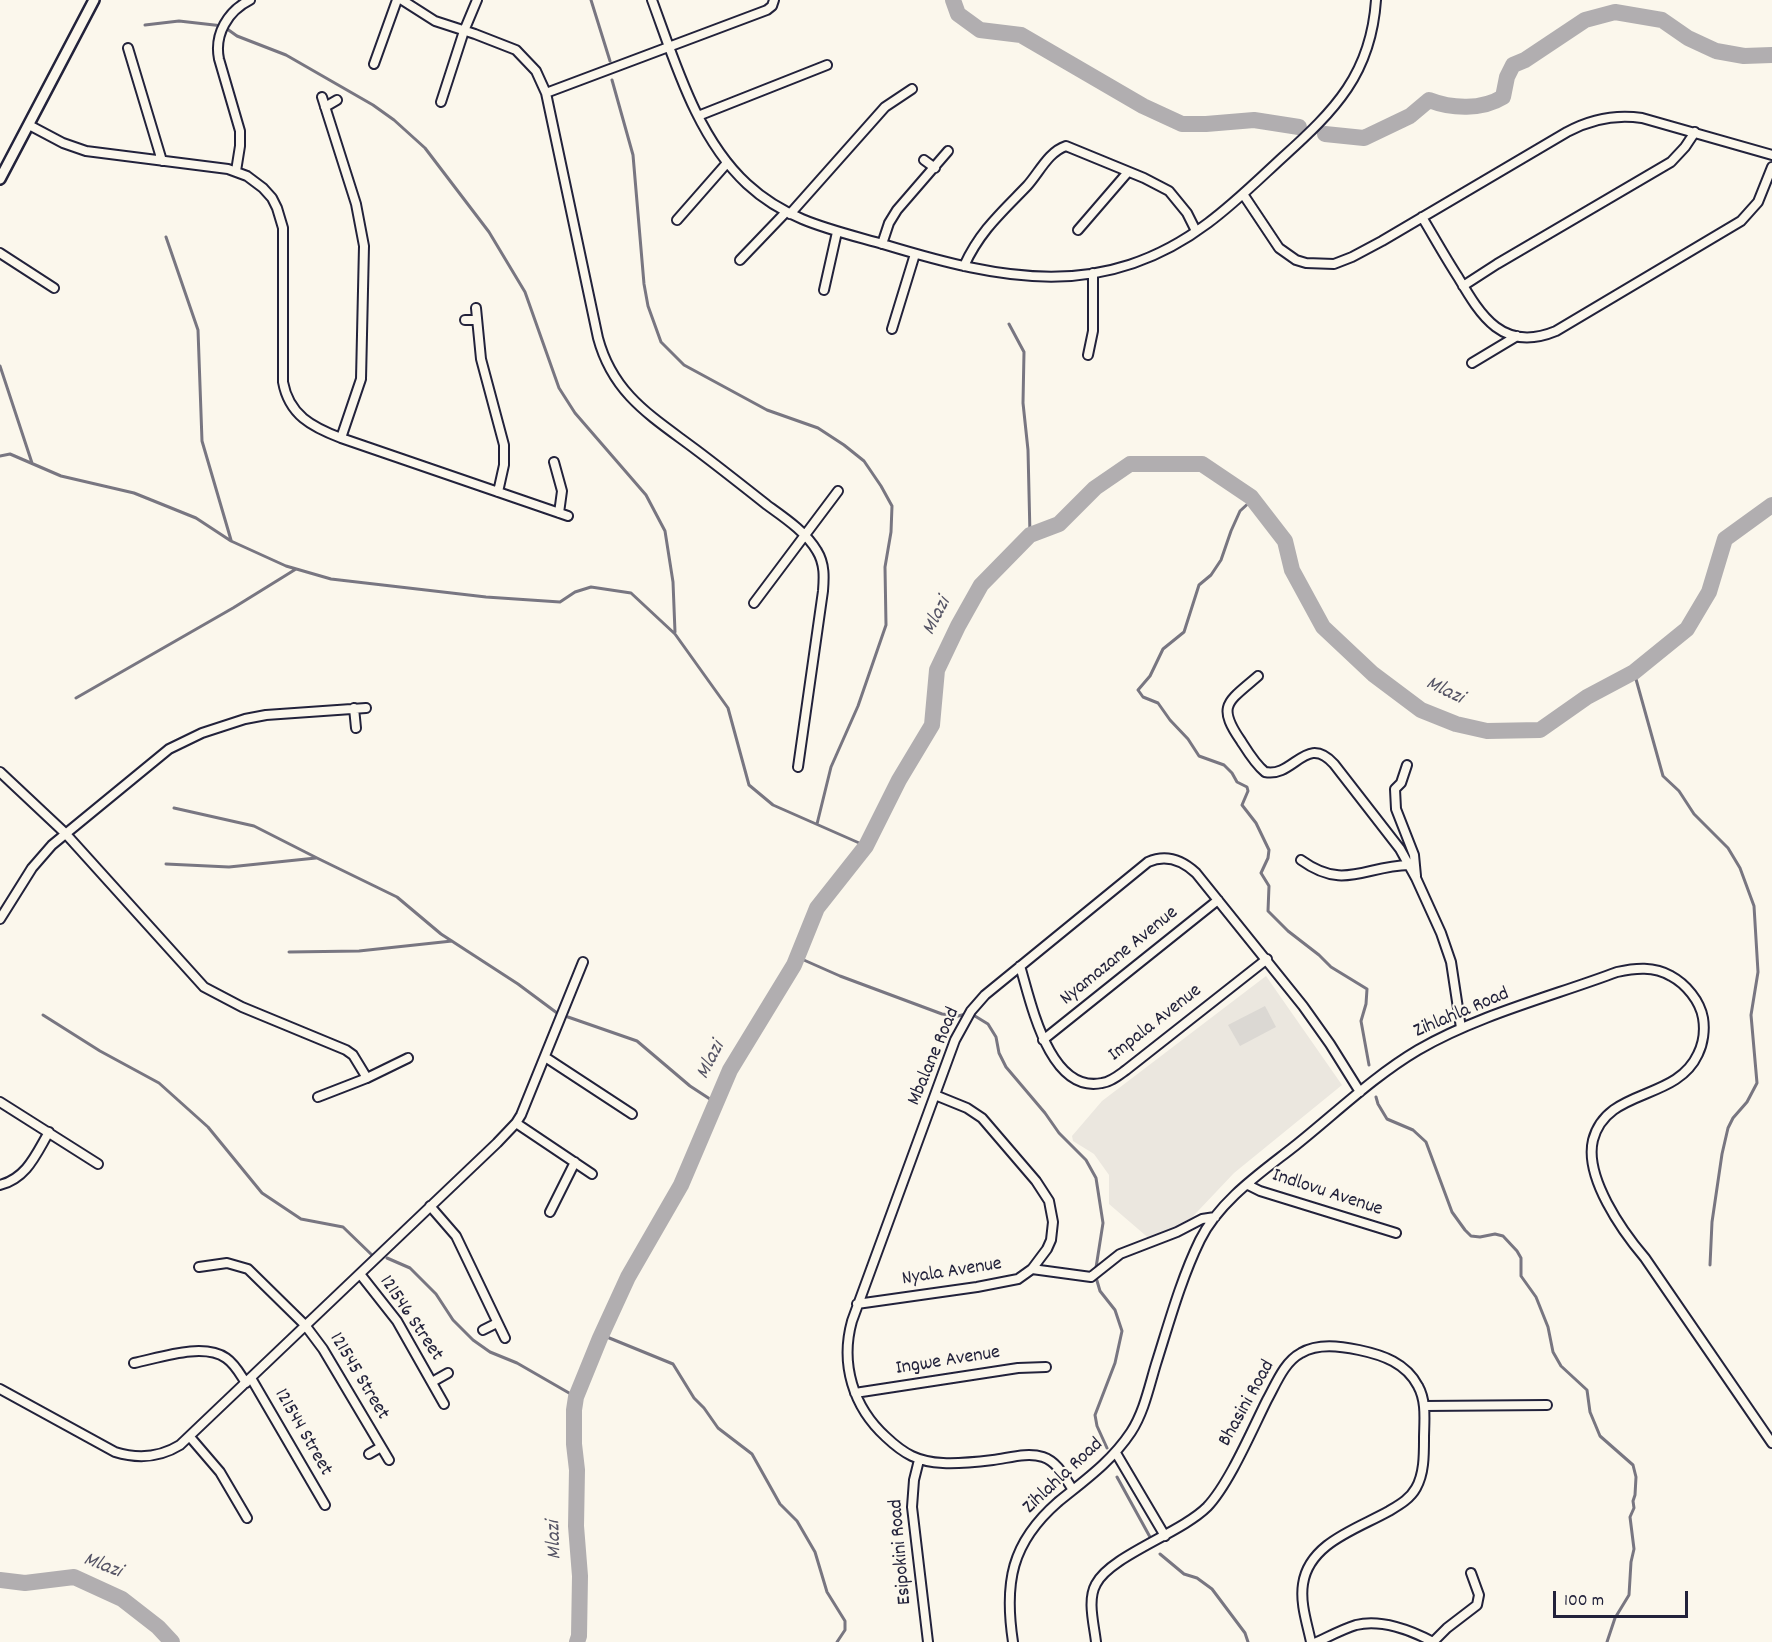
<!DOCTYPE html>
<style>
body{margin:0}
#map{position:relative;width:1772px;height:1642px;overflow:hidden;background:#fbf7ec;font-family:Dekko,sans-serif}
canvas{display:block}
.scale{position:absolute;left:1553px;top:1591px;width:135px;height:27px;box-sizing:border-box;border:3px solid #22223b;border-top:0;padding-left:8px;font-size:18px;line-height:21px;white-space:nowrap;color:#22223b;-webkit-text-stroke:4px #fbf7ec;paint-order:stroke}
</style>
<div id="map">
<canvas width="1772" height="1642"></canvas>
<div class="scale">100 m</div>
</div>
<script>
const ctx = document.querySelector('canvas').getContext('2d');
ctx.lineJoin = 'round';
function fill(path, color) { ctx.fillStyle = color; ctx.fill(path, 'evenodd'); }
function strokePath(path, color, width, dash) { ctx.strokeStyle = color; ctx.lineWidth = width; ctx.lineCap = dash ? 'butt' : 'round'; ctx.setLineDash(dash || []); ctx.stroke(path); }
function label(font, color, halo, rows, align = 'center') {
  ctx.font = font + ' Dekko,sans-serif'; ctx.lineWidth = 4.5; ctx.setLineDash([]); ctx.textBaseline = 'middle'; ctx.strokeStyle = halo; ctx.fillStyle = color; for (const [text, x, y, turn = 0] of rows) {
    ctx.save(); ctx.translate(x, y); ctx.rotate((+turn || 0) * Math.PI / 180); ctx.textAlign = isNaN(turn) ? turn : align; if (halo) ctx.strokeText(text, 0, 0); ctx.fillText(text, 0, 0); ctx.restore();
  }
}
const built = new Path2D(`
 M1266 976 1342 1085 1234 1173 1180 1230 1152 1241 1109 1204V1175L1094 1154 1073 1141 1072 1136 1102 1101Z`);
const green = new Path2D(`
 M1265 1006 1276 1027 1240 1046 1228 1025Z`);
const stream = new Path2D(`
 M591 0 610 61
 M145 25 179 21 223 26 237 36 286 55 373 105 394 120 425 148 489 232 525 292 559 388 575 413 646 495 665 531 673 582 675 632
 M612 80 633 155 644 284 648 306 661 342 684 365 767 410 818 428 844 445 864 461 881 486 892 506 891 532 885 567 886 625 858 706 831 767 817 824
 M166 237 198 330 202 441 231 540
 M1009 324 1024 352 1023 403 1028 450 1030 535
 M0 366 32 463
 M0 456 10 454 61 476 134 493 196 518 231 541 286 566 331 579 486 597 560 602 575 592 591 587 631 593 675 634 728 708 749 785 773 805 866 846
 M1253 499 1240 511 1231 531 1221 560 1211 575 1199 585 1184 632 1163 649 1150 676 1138 690 1143 697 1158 703 1170 720 1188 739 1199 756 1224 765 1232 773 1237 782 1247 787 1248 791 1242 805 1256 823 1269 850 1268 858 1261 873 1269 886 1268 911 1288 931 1319 955 1331 967 1367 989 1366 1004 1361 1021 1369 1065
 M1634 672 1663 776 1679 791 1694 814 1728 848 1740 868 1754 906 1758 972 1751 1015 1757 1083 1747 1102 1733 1118 1728 1128 1722 1154 1712 1222 1710 1265
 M76 698 233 608 296 569
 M174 808 254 826 317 858 397 897 441 934 518 984 557 1013
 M166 864 229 867 316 858
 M289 952 359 951 452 941
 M797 957 840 976 942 1014 958 1016 970 1013 988 1024 996 1037 999 1053 1006 1067 1045 1113 1059 1133 1086 1160 1096 1178 1103 1223 1095 1274 1100 1291 1115 1310 1122 1331 1115 1363 1095 1415 1097 1426 1107 1448
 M43 1015 100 1051 159 1083 208 1127 262 1193 301 1219 343 1227 373 1256
 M568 1017 637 1041 690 1086 716 1103
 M1376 1097 1378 1104 1387 1119 1413 1130 1426 1142 1452 1212 1465 1230 1471 1236 1480 1237 1495 1234 1503 1236 1517 1251 1521 1258V1276L1536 1297 1548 1327 1553 1352 1561 1366 1587 1390 1590 1412 1600 1436 1633 1465 1636 1477 1635 1495 1633 1501 1634 1508 1630 1517 1634 1549 1631 1562 1629 1595 1615 1618 1607 1642
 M387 1258 410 1268 436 1294 453 1320 473 1340 490 1352 517 1363 576 1397
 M602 1335 673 1364 694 1398 704 1408 718 1428 752 1454 780 1504 797 1521 815 1552 827 1592 845 1621V1630L837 1642
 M1117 1477 1150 1537
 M1160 1554 1184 1574 1197 1578 1212 1589 1245 1633 1248 1642`);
const river = new Path2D(`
 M953 0 958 14 980 30 1021 35 1143 106 1182 124H1206L1254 120 1299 127
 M1325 134 1364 138 1410 116 1429 100C1452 109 1482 110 1503 97L1507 77 1513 65 1525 60 1585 20 1615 12 1662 20 1688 38 1716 51 1744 56 1772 55
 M0 1580 25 1583 74 1577 122 1599 158 1627 172 1642
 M577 1642 579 1636 580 1576 576 1526 577 1470 574 1444V1410L576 1397 600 1338 628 1277 681 1185 730 1070 794 965 817 908 866 846 899 780 932 725 937 670 958 626 981 585 1030 535 1059 524 1095 488 1130 464H1202L1251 497 1285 541 1292 570 1323 627 1373 674 1421 710 1456 724 1487 731 1540 730 1587 697 1634 672 1687 629 1709 592 1725 539 1772 505`);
const minor = new Path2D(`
 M402 0 435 21 475 34 516 50 536 71 546 93 598 338C613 394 651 416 695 449 719 467 743 486 767 505 785 518 806 532 817 551 825 564 824 578 823 591L798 767
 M652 0C675 62 697 138 747 184 788 222 834 230 886 245 1002 280 1103 302 1208 223 1235 203 1259 179 1283 157 1335 110 1371 74 1376 0
 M128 48 162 161
 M374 64 397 0
 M546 93 767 10 772 6 774 0
 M322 97 356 204 364 246 361 379 341 438
 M441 102 464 31 477 0
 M325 107 337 100
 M698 116 827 65
 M29 125 63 143 86 151 228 169 247 176 263 188 272 198 277 208 283 228V382C289 415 312 427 341 438L568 516
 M924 160 935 168
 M236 171 240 146V131L219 59C214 34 228 11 250 0
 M1243 194 1279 248 1296 260 1306 263 1334 264 1352 257 1382 241 1567 132C1591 119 1615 114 1642 118L1772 155
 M790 214 885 107 912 89
 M1422 217C1434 237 1445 257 1458 277 1481 316 1503 353 1556 331L1741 221 1758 202 1772 167
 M677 220 727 163
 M1078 230 1128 172
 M882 244 889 223 897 210 948 151
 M0 253 54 288
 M740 260 786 212
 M964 266C980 231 1001 213 1027 186 1039 173 1048 152 1066 146L1144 178 1169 191 1187 213 1196 231
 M1463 286 1497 264 1671 162 1685 147 1695 132
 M824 290 837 232
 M476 308 481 359 504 445V465L498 492
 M465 320H477
 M892 329 915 254
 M1088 355 1093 331V273
 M1472 363 1517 336
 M554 462 562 491 559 513
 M754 603 838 491
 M1258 676C1228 702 1216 705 1241 741 1248 752 1255 764 1265 772 1294 778 1306 733 1334 764L1400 849 1416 878 1441 933 1451 962 1461 1028
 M354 708 356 728
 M1407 765 1401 783 1395 789 1396 809 1414 855 1416 876
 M0 772 65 833 204 987 242 1007 346 1050 353 1055 367 1078
 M1301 860C1344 891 1364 866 1409 865
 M0 919 32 868 52 845 169 749 202 733 245 719 266 715 366 708
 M1020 966C1031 1002 1049 1094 1102 1083 1111 1082 1119 1075 1126 1070L1267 959
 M1043 1040 1218 900
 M545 1057 632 1114
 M318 1097 367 1078 408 1058
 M0 1102 98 1164
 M516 1123 592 1174
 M0 1185C27 1178 36 1154 49 1132
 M1248 1185 1260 1191 1396 1233
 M430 1206 456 1236 505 1338
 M550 1212 575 1162
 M199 1267 227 1263 248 1269 305 1325 323 1349 389 1460
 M1032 1269 1091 1277 1120 1254 1177 1232 1202 1219 1215 1217
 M360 1274 397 1321 444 1404
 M857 1304 977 1287 1018 1279 1032 1269 1047 1249 1051 1240 1053 1222 1049 1201 1036 1181 982 1118 967 1108 935 1095
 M483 1330 497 1323
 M134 1363C159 1358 203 1342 226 1358 235 1364 240 1374 246 1383
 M251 1378 325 1505
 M432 1382 448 1373
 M0 1389 115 1452C138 1459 159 1458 180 1445L497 1143 516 1123 521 1115 583 962
 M855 1393 1018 1368 1046 1367
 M1424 1406 1547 1405
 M190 1437 220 1472 247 1518
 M1116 1453 1165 1536
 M369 1454 381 1447
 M919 1460 914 1480 912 1507 928 1642
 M1073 1490C1065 1478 1058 1462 1043 1457 1027 1452 1009 1458 993 1460 976 1462 959 1464 943 1463 918 1462 904 1454 886 1437 853 1407 840 1364 852 1321L955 1040 971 1011 985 995 1148 862C1166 854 1182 860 1196 873L1303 1006 1330 1044 1360 1092
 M1013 1642C1004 1583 1011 1543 1058 1502 1085 1480 1111 1462 1131 1432 1144 1412 1149 1387 1156 1364 1169 1323 1181 1279 1200 1240 1220 1200 1262 1172 1296 1145 1336 1113 1374 1076 1418 1050 1478 1015 1553 996 1617 972 1635 968 1654 966 1671 976 1686 984 1700 1001 1703 1018 1705 1030 1703 1044 1698 1054 1676 1102 1607 1087 1593 1140 1584 1177 1622 1231 1645 1258L1772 1443
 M1096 1642C1094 1624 1087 1600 1096 1584 1110 1556 1181 1533 1207 1507 1229 1484 1252 1430 1267 1400 1276 1384 1284 1362 1301 1353 1318 1343 1340 1346 1359 1350 1383 1355 1406 1363 1418 1386 1427 1402 1424 1422 1424 1439 1424 1456 1424 1474 1416 1488 1410 1499 1399 1505 1389 1511 1357 1529 1309 1543 1303 1584 1300 1603 1307 1623 1311 1642
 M1317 1642C1330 1636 1343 1629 1356 1625 1381 1619 1411 1630 1433 1642
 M1433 1642 1447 1628 1477 1605 1479 1595 1471 1573`);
const tertiary = new Path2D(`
 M0 179 94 0`);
const streetNames = [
 ["Nyamazane Avenue",1120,957,-39],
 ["Zihlahla Road",1462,1014,-23],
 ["Impala Avenue",1156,1024,-38],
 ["Mbalane Road",935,1057,-67],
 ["Indlovu Avenue",1327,1194,18],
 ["Nyala Avenue",952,1273,-9],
 ["121546 Street",410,1319,56],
 ["Ingwe Avenue",948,1362,-9],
 ["121545 Street",358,1377,59],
 ["Bhasini Road",1248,1404,-61],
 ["121544 Street",302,1433,60],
 ["Zihlahla Road",1064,1477,-43],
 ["Esipokini Road",902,1552,-95]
];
const waterNames = [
 ["Mlazi",938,617,-63],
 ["Mlazi",1444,692,26],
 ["Mlazi",712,1061,-63],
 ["Mlazi",556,1540,-92],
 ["Mlazi",102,1567,21]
];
fill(built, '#ebe7df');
fill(green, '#dbd8d3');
strokePath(stream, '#787681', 3);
strokePath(river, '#b1aeb0', 16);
strokePath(minor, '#22223b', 12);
strokePath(tertiary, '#22223b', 14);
strokePath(minor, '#fbf7ec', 8);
strokePath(tertiary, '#fbf7ec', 9);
label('20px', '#22223b', '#fbf7ec', streetNames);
label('italic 21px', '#545364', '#fbf7ec', waterNames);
</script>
